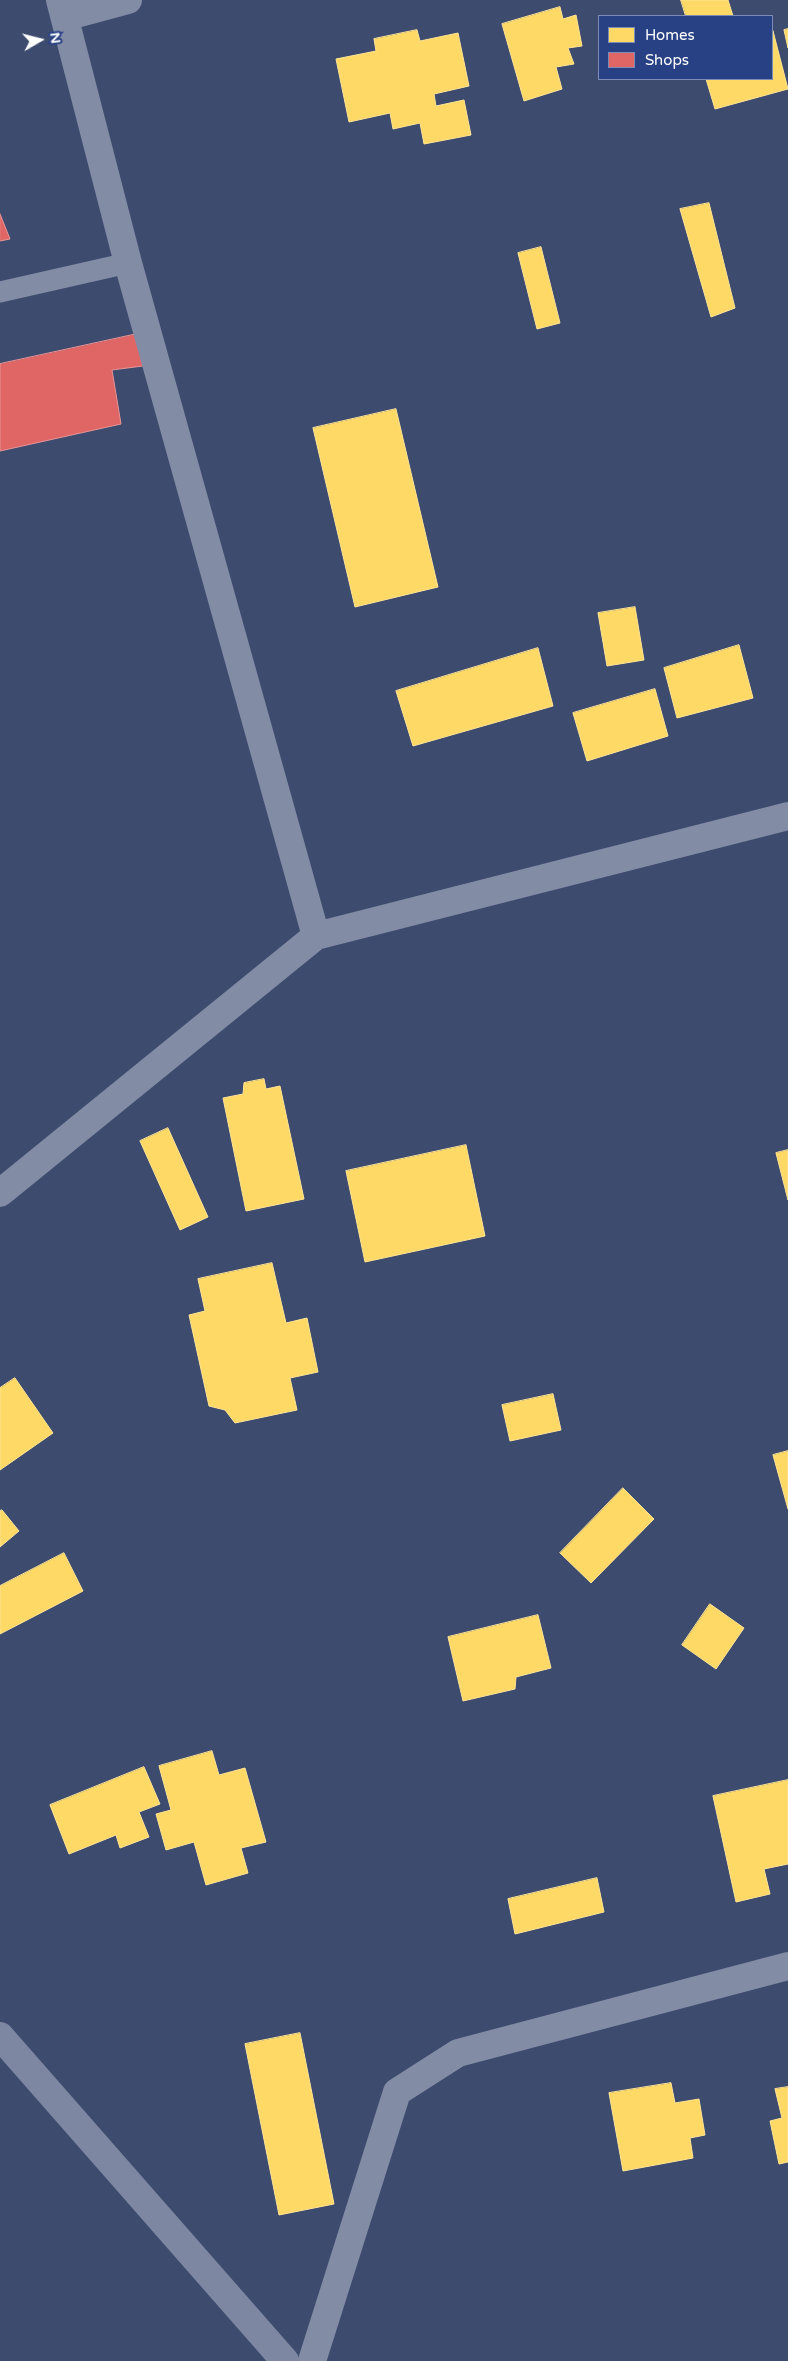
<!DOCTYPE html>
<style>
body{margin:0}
#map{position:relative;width:788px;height:2361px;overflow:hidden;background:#3d4b6f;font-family:"Varela Round",sans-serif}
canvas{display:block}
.legend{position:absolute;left:598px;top:15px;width:175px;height:65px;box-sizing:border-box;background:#284184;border:1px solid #7e8db5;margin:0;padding:6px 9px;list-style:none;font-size:15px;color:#fff}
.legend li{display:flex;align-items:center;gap:10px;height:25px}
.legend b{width:25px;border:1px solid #7e8db5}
.north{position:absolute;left:15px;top:15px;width:50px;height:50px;-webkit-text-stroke:4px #284184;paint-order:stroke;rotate:82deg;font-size:14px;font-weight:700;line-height:20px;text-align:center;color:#fff}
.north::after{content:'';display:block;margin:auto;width:18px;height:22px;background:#fff;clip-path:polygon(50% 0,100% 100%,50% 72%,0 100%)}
</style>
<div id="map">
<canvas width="788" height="2361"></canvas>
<ul class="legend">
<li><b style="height:14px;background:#ffd966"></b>Homes</li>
<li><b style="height:14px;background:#e06666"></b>Shops</li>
</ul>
<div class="north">N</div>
</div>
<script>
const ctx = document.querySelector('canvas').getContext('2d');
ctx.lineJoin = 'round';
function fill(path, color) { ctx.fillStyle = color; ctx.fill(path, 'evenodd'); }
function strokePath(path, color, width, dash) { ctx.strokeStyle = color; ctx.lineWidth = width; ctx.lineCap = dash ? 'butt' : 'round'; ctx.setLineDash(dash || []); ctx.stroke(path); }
const homes = new Path2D(`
 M681 0H728L733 16H686Z
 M560 7 563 19 576 15 582 46 568 48 574 64 556 67 562 89 524 101 502 24Z
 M788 29V48L784 30Z
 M417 30 420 41 458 33 469 86 434 94 436 106 464 100 471 135 424 144 420 123 393 129 390 113 349 122 336 59 376 51 374 39Z
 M773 31 788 89 715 109 706 79H772Z
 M709 203 735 308 711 317 680 209Z
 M541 247 560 323 537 329 518 253Z
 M396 409 438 587 355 607 313 428Z
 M635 607 644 660 607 666 598 613Z
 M739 645 753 698 677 718 664 668Z
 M538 648 553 706 413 746 396 691Z
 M655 689 668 736 587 761 573 713Z
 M264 1079 266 1089 280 1086 304 1199 246 1211 223 1098 243 1094 244 1083Z
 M168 1128 208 1217 180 1230 140 1141Z
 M466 1145 485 1236 365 1262 346 1171Z
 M788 1150V1200L776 1153Z
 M272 1263 286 1323 307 1318 318 1372 290 1378 297 1410 235 1423 225 1410 209 1406 189 1315 205 1311 198 1279Z
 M15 1378 53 1433 0 1470V1388Z
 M553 1394 561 1430 510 1441 502 1405Z
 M788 1451V1509L773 1455Z
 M623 1488 654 1519 591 1583 560 1553Z
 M2 1510 19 1531 0 1547V1511Z
 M64 1553 83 1591 0 1634V1586Z
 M710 1604 744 1628 716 1669 682 1645Z
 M538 1615 551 1668 516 1677 515 1689 463 1701 448 1637Z
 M212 1751 219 1775 245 1768 266 1842 241 1848 248 1873 206 1885 194 1842 166 1850 156 1814 171 1810 159 1766Z
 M144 1767 160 1804 139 1812 149 1837 120 1848 116 1835 69 1854 50 1805Z
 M788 1780V1864L764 1869 770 1894 736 1902 713 1796Z
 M597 1878 604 1912 515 1934 508 1899Z
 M300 2033 334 2204 279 2215 245 2044Z
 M671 2083 675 2103 699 2099 705 2135 690 2138 693 2158 623 2171 609 2093Z
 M788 2087V2162L779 2164 770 2121 782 2118 775 2089Z`);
const shops = new Path2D(`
 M0 214 10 239 0 241Z
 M137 334 143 366 112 370 121 424 0 451V364Z`);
const service = new Path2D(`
 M0 292 128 263`);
const minor = new Path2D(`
 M65 17 128 0
 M316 936 788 816
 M0 1193 316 936 128 263 60 0
 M312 2361 397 2092 458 2053 788 1966`);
const secondary = new Path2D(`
 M0 2036 285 2361`);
fill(homes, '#ffd966');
strokePath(homes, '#ffe494', 1);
fill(shops, '#e06666');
strokePath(shops, '#e99494', 1);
strokePath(service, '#838ca5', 21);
strokePath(minor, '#838ca5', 28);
strokePath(secondary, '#7e87a1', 28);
</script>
